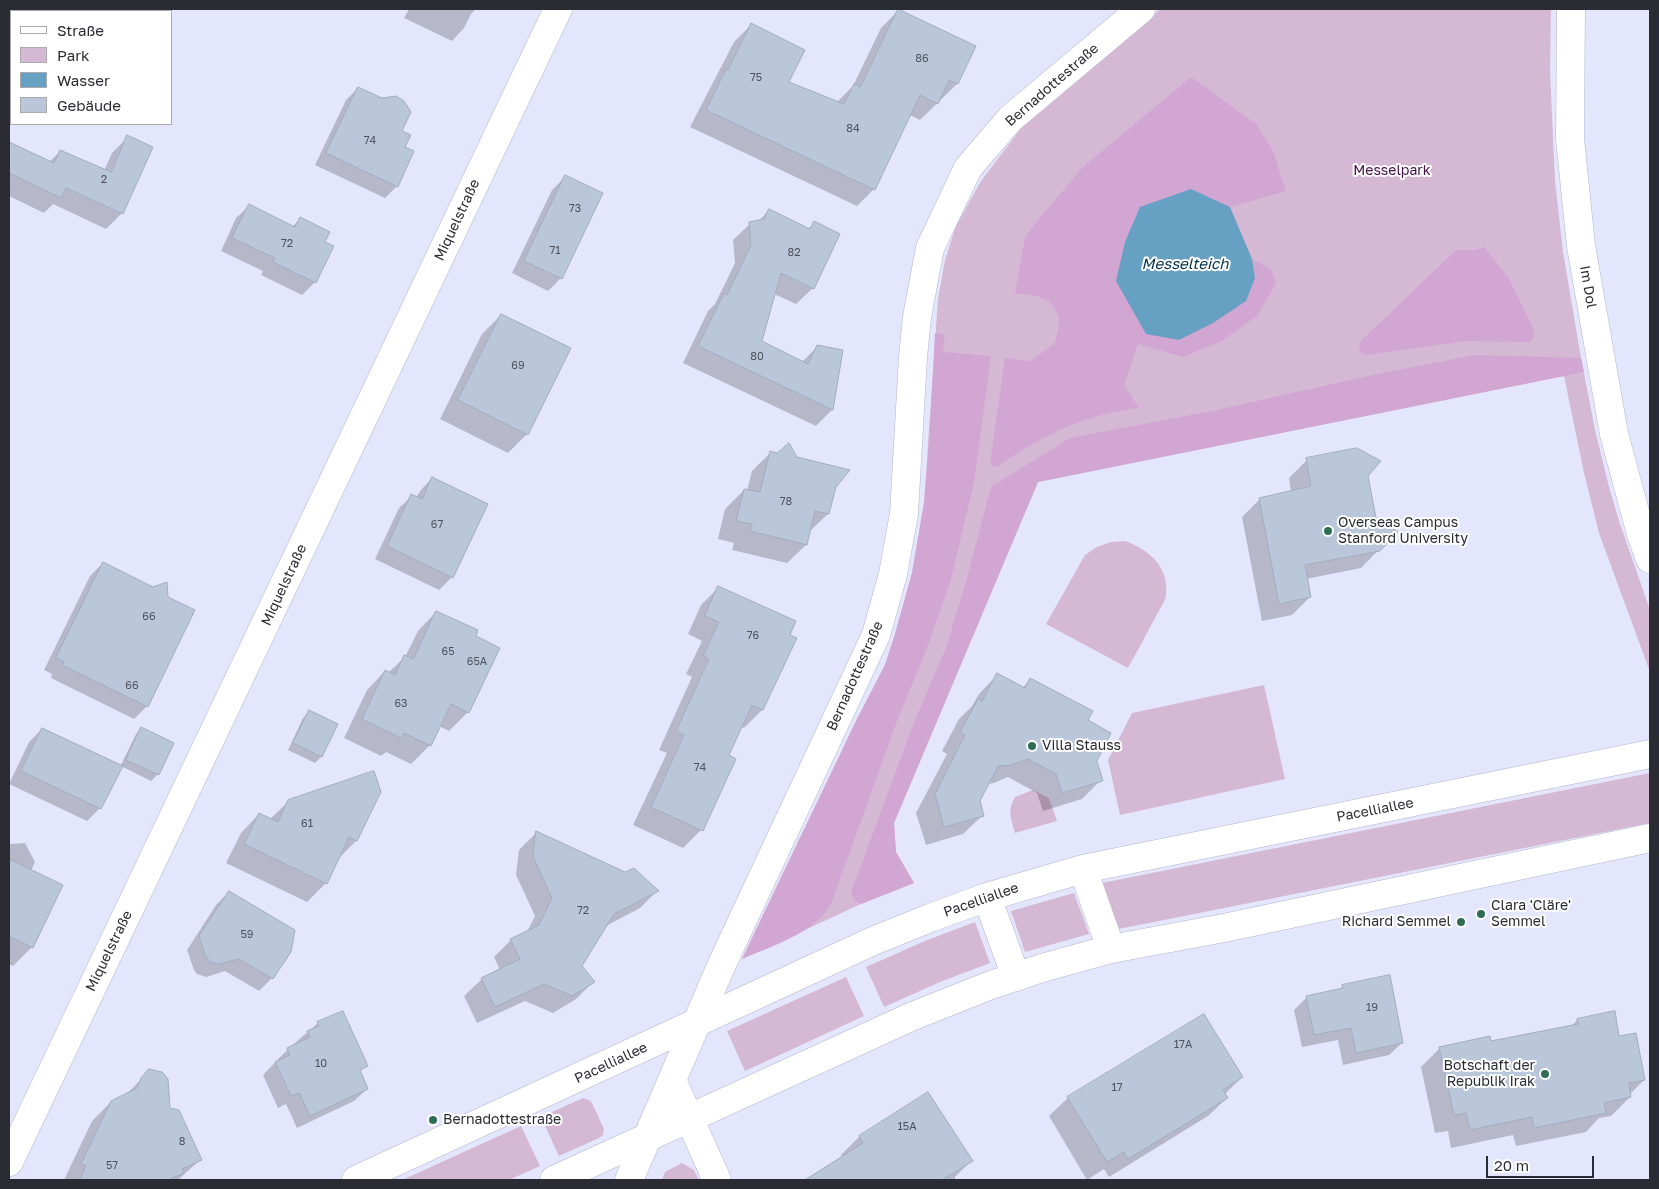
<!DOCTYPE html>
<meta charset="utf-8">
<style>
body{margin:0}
#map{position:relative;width:1659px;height:1189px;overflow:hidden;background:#e4e6fd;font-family:"Golos Text",sans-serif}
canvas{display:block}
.frame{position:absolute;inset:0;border:10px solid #2b2b34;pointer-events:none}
.legend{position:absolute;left:10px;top:10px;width:162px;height:115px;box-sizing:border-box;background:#fff;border:1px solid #aaaaae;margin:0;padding:6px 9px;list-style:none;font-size:15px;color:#2b2b34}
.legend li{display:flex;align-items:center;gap:10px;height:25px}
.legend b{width:25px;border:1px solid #aaaaae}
.scale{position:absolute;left:1486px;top:1156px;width:108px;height:22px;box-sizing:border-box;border:2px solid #2b2b34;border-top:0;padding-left:6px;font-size:15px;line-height:18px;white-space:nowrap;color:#2b2b34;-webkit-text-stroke:4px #fff;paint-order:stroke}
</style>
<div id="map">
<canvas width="1659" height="1189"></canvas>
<div class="frame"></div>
<ul class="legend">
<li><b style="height:6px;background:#fff"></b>Straße</li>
<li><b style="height:14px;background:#d4b8d4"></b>Park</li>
<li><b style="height:14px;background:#66a0c3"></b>Wasser</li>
<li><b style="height:14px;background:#bac7da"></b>Gebäude</li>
</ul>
<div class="scale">20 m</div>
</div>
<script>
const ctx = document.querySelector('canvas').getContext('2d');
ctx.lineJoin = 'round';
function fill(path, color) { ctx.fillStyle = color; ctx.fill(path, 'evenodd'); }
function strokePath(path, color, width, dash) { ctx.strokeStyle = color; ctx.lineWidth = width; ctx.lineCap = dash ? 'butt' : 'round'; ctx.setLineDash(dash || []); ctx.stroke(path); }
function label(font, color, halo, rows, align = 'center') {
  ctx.font = font + ' "Golos Text",sans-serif'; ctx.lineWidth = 4; ctx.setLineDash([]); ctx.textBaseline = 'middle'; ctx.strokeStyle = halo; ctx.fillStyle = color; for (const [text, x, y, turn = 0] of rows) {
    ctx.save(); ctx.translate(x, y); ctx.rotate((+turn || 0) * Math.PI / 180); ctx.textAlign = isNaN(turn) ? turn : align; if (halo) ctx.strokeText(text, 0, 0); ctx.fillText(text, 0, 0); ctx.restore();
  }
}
const green = new Path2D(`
 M1160 9H1551L1550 71 1555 181 1563 252 1581 358 1595 430 1609 487 1620 524 1650 610V672L1599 533 1584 473 1564 376 1038 482 894 823 896 852 914 883 861 904 742 959 857 719 885 665 895 634 912 573 924 503 938 299 945 260 956 226 981 181 1023 126 1072 84 1135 32Z
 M1125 541C1150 550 1169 567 1166 595 1165 602 1159 610 1156 616 1147 634 1137 651 1128 668L1046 624 1085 555 1097 547 1111 542Z
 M1264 685 1285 779 1120 815 1108 760 1132 713Z
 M1650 773V823L1159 921 1118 929 1102 883Z
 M1033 790 1049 798 1057 821 1015 833C1011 818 1007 811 1015 797Z
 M1074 893 1089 934 1025 952 1011 911Z
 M975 922 990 963 940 982 884 1007 866 967 925 941Z
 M846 977 864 1016 745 1071 727 1031Z
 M583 1098 589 1100 592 1103 604 1129 603 1135 599 1138 559 1156 541 1117Z
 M521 1126 540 1166 509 1180H402Z
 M682 1163 694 1170 699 1180H662L665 1172Z`);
const forest = new Path2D(`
 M1191 77 1256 124 1273 151 1286 191 1230 207 1191 189 1255 278 1252 259 1271 269 1276 283 1258 315 1222 341 1183 357 1138 344 1124 385 1139 408C1125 410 1111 412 1098 416 1061 426 1029 445 998 466L994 467 990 463 1005 358 1031 361 1055 343C1056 336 1060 326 1059 319 1055 297 1034 294 1015 294L1025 237 1044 213 1083 167Z
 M1484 247 1508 277 1534 330 1533 339 1529 342 1466 341 1366 355 1362 353 1359 348 1360 342 1456 250H1475Z
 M935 333 945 334 943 352 991 356 974 482 951 579 929 643 897 721 831 904C815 933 772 946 742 959L857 719 885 665 895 634 912 573 924 503 929 444Z
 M1475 355 1581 358 1584 372 1038 482 894 823 896 852 914 883 861 904 854 900 851 893 852 890 913 725 946 648 966 582 991 487 1070 438 1212 411 1382 373Z`);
const water = new Path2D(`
 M1191 189 1230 207 1252 259 1255 278 1246 301 1213 323 1179 340 1146 334 1116 281 1125 242 1140 207Z`);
const shadow = new Path2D(`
 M9 9H89L88 11H11V31L9 33Z
 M409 9H476L471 14 464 28 452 41 404 18Z
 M898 11 974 47 957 84 920 120 910 115 874 189 857 206 690 127 734 42 751 25 787 83 836 103 853 86 881 28Z
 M358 88 381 99 401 131 403 147 397 186 385 198 315 165 346 100Z
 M128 137 122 213 106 229 53 204 44 213 9 196V143L49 162 61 151 104 171 112 153Z
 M565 177 561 278 548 291 512 273 552 190Z
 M249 206 292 227 300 219 323 243 315 282 302 295 261 275 263 271 221 251 236 218Z
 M769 210 808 229 814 223 813 288 796 304 774 294 761 342 802 362 818 346 841 351 832 410 816 426 683 363 708 311 715 304 735 263 733 240 750 224 758 222Z
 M501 315 527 434 508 453 440 419 482 334Z
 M771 452 796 458 835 486 828 514 809 532 806 545 787 563 732 550 734 543 718 539 725 509 744 490 747 491 752 471Z
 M1307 460 1367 476 1375 519 1396 532 1361 568 1306 579 1310 597 1292 615 1262 621 1242 517 1260 499 1291 492 1289 478Z
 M432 478 452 577 439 590 375 559 399 508 412 496 416 498 420 491Z
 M103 563 147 706 134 719 51 678 52 674 44 670 90 576Z
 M719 587 788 635 795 639 762 710 744 728 741 726 727 756 701 830 683 848 633 825 667 753 659 750 692 677 686 674 702 641 688 634 701 605Z
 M436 612 468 712 449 731 439 726 430 745 411 764 386 752 381 756 344 738 367 690 385 671 388 673 405 657 418 631Z
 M997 675 1022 688 1031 679 1086 721 1101 780 1082 799 1043 811 1037 793 1008 777 994 783 987 784 978 801 982 816 963 834 926 845 916 813 947 754 942 751 959 719 972 706 979 694Z
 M310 712 336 725 321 757 315 763 288 750 303 718Z
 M142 728 173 743 158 774 151 781 121 766 100 808 87 821 9 784 29 742 42 729 120 767 136 734Z
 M380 792 356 841 337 860 326 883 307 902 226 863 241 833 259 814 270 819 289 801Z
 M537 832 657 891 640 908 606 926 580 966 593 982 576 999 553 1013 525 1001 477 1023 464 996 482 979 500 970 494 957 511 940 527 932 535 916 516 875 519 850Z
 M25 843 35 862 31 871 32 947 13 966 9 964V844Z
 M229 892 272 978 259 991 225 971 206 977 197 974 194 970 187 950 216 905Z
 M1343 986 1402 1043 1389 1055 1343 1065 1338 1040 1302 1047 1294 1010 1307 997 1338 990Z
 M1577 1020 1618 1038 1644 1080 1630 1094V1097L1611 1116 1599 1118 1586 1132 1516 1146 1513 1135 1451 1148 1448 1131 1435 1133 1421 1067 1440 1048 1490 1043 1571 1027Z
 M318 1023 366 1066 359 1072 367 1089 354 1101 297 1128 286 1104 278 1108 263 1075 288 1049Z
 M150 1070 169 1109 200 1160 178 1180H64L92 1121 111 1102 126 1095Z
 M1242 1077 1225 1094 1227 1098 1208 1116 1109 1177 1104 1169 1087 1180 1049 1116 1068 1098Z
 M927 1094 971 1161 955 1177V1180H814L825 1169 842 1158 841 1155 859 1137Z`);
const building = new Path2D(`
 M898 9 976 46 958 84 949 80 938 104 920 95 875 190 706 110 726 69 728 70 751 23 805 50 789 82 844 104 854 84 860 87Z
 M358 87 382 98 396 96 404 101 411 112 402 131 411 135 405 147 414 151 398 187 326 153Z
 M127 135 153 147 123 214 66 188 61 198 9 173V142L54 163 60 150 111 172Z
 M565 175 603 193 562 279 524 261Z
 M249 204 295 227 300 217 330 232 325 242 334 246 316 283 273 262 275 258 232 238Z
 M769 209 810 229 814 221 840 234 814 289 781 273 762 341 808 364 817 345 843 350 833 410 698 346 724 293 727 295 751 245 749 222 764 219Z
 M501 314 571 348 528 435 458 400Z
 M789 443 797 457 850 470 836 487 829 514 815 511 807 545 750 531 752 524 736 521 744 489 760 492 770 451 777 453Z
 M1357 448 1381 461 1368 476 1376 518 1398 532 1380 551 1305 565 1311 597 1279 604 1259 498 1311 486 1306 458Z
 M432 477 488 504 453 578 387 546 411 494 422 499Z
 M103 562 153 587 167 582 168 597 195 610 148 707 62 665 64 662 56 658Z
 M718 586 796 621 790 635 797 638 763 710 752 705 729 755 736 759 703 831 651 807 684 735 676 731 709 659 703 656 719 622 705 616Z
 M436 611 478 630 476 636 500 648 469 713 451 704 431 746 404 733 401 738 362 719 385 670 395 675 404 655 413 659Z
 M997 673 1025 688 1030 678 1093 711 1088 720 1111 733 1097 761 1103 781 1062 793 1056 774 1028 759 1011 765 998 766 980 801 984 816 944 827 935 794 965 735 960 732 978 699 982 701Z
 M309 710 338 724 322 757 293 743Z
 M141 727 174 743 159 775 126 760Z
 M42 728 123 766 101 809 21 771Z
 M374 771 381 792 357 841 349 837 327 884 244 844 259 813 278 822 288 800Z
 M536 831 625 872 634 868 659 891 614 914 582 966 595 982 572 996 544 984 495 1007 481 978 520 959 510 939 539 925 552 898 533 857Z
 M9 859 63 885 33 948 9 936Z
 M229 891 295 930 291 952 273 979 239 959 219 964 210 962 205 955 199 936Z
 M1390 975 1403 1043 1356 1053 1351 1028 1314 1035 1306 996 1343 988 1342 985Z
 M343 1011 368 1066 360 1070 368 1089 310 1116 299 1093 291 1096 275 1062 290 1055 287 1048 310 1037 307 1031 319 1026 317 1022Z
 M1615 1011 1619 1036 1636 1033 1645 1080 1629 1083 1631 1097 1604 1103 1606 1113 1534 1128 1532 1117 1470 1130 1466 1113 1454 1115 1439 1047 1490 1036 1491 1041 1578 1024 1577 1019Z
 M1204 1014 1243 1077 1223 1090 1228 1098 1128 1159 1124 1152 1107 1162 1067 1097Z
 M149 1069 162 1072 168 1079 170 1108 179 1110 202 1160 182 1169 184 1173 168 1180H80L86 1166 81 1164 111 1101 137 1088 141 1078Z
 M928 1092 973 1161 942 1180H805L863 1143 859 1136Z`);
const minor = new Path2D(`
 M1571 9 1570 139 1581 246 1614 434 1641 534 1650 559
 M672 1080 717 1180
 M9 1162 558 9
 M629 1180 722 964 876 635 893 574 904 514 913 357 917 317 930 248 968 168 1010 119 1141 9`);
const tertiary = new Path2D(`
 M1083 869 1111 949
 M987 897 1016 977
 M356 1180 873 941 930 918 987 897 1083 869 1650 754
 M554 1180 913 1016 991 985 1042 968 1111 949 1224 928 1650 838`);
const markers = [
 [1328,531,5,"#2f6c56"],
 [1032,746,5,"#2f6c56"],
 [1481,914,5,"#2f6c56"],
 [1461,922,5,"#2f6c56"],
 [1545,1074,5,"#2f6c56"],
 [433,1120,5,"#2f6c56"]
];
const numberNames = [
 ["86",922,59],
 ["75",756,78],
 ["84",853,129],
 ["74",370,141],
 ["2",104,180],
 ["73",575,209],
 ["72",287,244],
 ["71",555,251],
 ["82",794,253],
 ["80",757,357],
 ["69",518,366],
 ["78",786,502],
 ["67",437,525],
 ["66",149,617],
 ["76",753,636],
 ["65",448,652],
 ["65A",477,662],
 ["66",132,686],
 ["63",401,704],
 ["74",700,768],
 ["61",307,824],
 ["72",583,911],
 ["59",247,935],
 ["19",1372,1008],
 ["17A",1183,1045],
 ["10",321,1064],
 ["17",1117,1088],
 ["15A",907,1127],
 ["8",182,1142],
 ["57",112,1166]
];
const streetNames = [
 ["Bernadottestraße",1052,85,-41],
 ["Miquelstraße",457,220,-65],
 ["Im Dol",1588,287,80],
 ["Miquelstraße",284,585,-65],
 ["Bernadottestraße",855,676,-66],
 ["Pacelliallee",1375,810,-11],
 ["Pacelliallee",981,900,-19],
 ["Miquelstraße",109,951,-64],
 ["Pacelliallee",611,1063,-25]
];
const parkNames = [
 ["Messelpark",1392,171]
];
const poiNames = [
 ["Overseas Campus",1338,523],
 ["Stanford University",1338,539],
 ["Villa Stauss",1042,746],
 ["Clara 'Cläre'",1491,906],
 ["Semmel",1491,922],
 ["Richard Semmel",1451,922,"right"],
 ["Botschaft der",1535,1066,"right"],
 ["Republik Irak",1535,1082,"right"],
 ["Bernadottestraße",443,1120]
];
const waterNames = [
 ["Messelteich",1185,264]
];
fill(green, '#d4b8d4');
fill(forest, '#d2a6d3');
fill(water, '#66a0c3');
fill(shadow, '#0003');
fill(building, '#bac7da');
strokePath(building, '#a0adbf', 1);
strokePath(minor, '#b2b5ca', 29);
strokePath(tertiary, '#b2b5ca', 29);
strokePath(minor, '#fff', 28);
strokePath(tertiary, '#fff', 28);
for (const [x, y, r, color] of markers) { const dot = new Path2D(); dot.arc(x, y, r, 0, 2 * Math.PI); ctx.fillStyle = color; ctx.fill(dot); strokePath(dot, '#fff', 2); }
label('11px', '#4f525e', null, numberNames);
label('14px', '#2b2b34', '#fff', streetNames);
label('14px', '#461149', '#fff', parkNames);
label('14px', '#2b2b34', '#fff', poiNames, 'left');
label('italic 15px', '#00324a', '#fff', waterNames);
</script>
